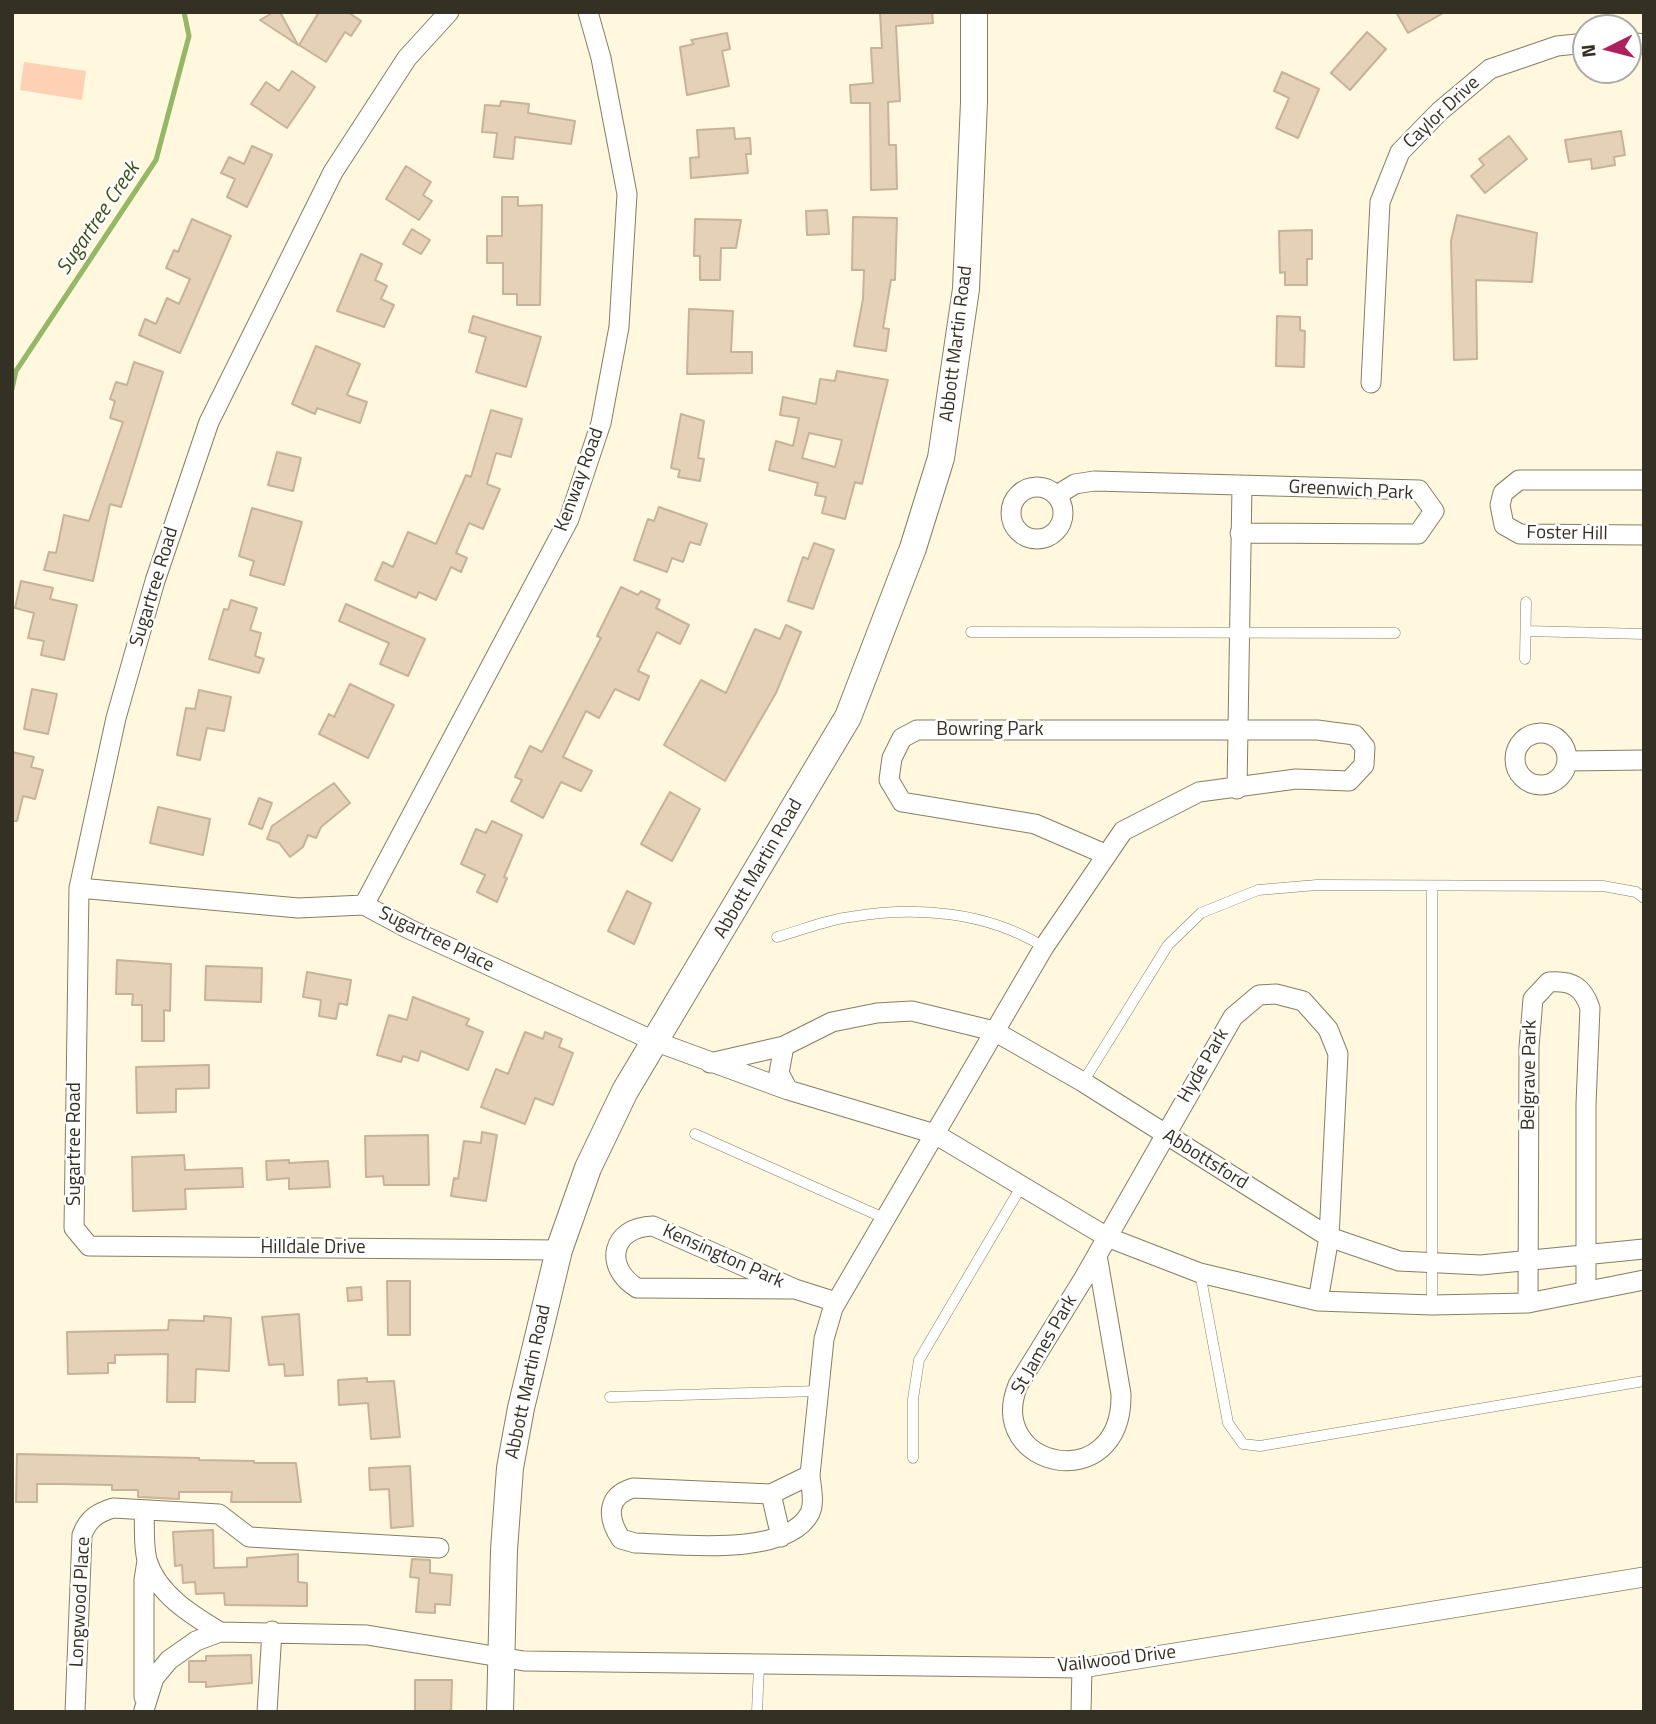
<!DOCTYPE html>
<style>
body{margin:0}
#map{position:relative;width:1656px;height:1724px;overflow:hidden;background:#fff7de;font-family:"Titillium Web",sans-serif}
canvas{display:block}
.frame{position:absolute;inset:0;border:14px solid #343024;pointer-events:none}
.north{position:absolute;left:1572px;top:14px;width:70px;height:70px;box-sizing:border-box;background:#fff;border:2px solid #aeaca7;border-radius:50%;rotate:264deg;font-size:19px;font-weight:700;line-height:28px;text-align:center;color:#343024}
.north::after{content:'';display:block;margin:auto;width:24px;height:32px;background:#ad205d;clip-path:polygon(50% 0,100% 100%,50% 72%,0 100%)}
</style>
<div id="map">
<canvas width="1656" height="1724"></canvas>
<div class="frame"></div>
<div class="north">N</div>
</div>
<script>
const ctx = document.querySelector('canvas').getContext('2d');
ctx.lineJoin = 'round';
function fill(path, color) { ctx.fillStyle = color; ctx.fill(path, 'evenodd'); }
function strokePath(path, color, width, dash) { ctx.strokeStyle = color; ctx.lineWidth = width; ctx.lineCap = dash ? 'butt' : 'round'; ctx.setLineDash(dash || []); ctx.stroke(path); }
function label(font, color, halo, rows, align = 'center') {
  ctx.font = font + ' "Titillium Web",sans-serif'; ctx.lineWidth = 5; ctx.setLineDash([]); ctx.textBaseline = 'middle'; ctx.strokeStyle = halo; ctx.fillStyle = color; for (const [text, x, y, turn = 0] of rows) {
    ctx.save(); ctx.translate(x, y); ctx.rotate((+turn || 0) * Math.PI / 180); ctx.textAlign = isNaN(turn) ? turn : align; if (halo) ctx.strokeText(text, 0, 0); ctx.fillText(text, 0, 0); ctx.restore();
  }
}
const green = new Path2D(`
 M24 62 86 71 82 100 20 90Z`);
const stream = new Path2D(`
 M12 389 16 371 156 160 189 36 184 12`);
const building = new Path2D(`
 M274 12H280L298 45 260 20Z
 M319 12H348L361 21 351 36 345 32 326 62 299 45Z
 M880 12H932L933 23 896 26 900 101 888 102 889 145H896L897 189 871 190 870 103H851L850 85 873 83 871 48H882Z
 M1396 12H1445L1408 33Z
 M1367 32 1386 49 1350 90 1331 73Z
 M727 33 730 49 722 51 729 86 687 95 680 47 694 44 691 40Z
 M292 71 315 87 287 128 251 104 266 82 279 91Z
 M1282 72 1319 89 1298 138 1276 128 1289 98 1274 91Z
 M501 101 529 104 528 113 575 121 571 144 515 137 513 159 494 157 497 133 482 132 485 105 500 106Z
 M734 128 735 139 750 138 751 154H746L748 173 691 178 690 158 699 157 697 130Z
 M1621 131 1625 155 1614 157 1615 165 1592 169 1591 159 1569 162 1565 140Z
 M1509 136 1527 159 1485 193 1471 176 1484 165 1479 159Z
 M252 146 272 155 247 207 227 197 235 179 221 173 229 157 244 164Z
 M406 166 431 182 423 195 432 201 419 220 386 199Z
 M502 197H518V206L542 205 540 305H517V294H503V263H487V236H502Z
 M827 210 829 234 807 235 806 211Z
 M1457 215 1537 233 1532 282 1476 280 1477 359 1454 360 1451 241Z
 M853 217 897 218 895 280H891L883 328 889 329 886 351 854 346 863 299 864 270H852Z
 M192 219 231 236 180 353 139 335 145 319 156 324 167 298 179 304 190 279 166 268 174 250 178 252Z
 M695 219 741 220 736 248H721L720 280H700V256H694Z
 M412 229 430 240 421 254 403 244Z
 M1312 230V259H1307V285H1285V272L1280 273 1279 231Z
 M361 254 382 264 375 280 387 286 381 299 394 305 384 327 337 311Z
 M689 309 733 311 731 352H752V373L687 374Z
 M473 316 541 337 526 387 476 372 486 337 469 332Z
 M1277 316 1300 317V330L1305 331 1304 367 1276 366Z
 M316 346 360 364 347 395 367 402 360 423 317 408 315 414 292 404Z
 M134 362 163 372 121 507 110 504 93 581 44 570 49 552 56 553 64 515 89 521 123 422 110 418 115 401 110 399 116 382 127 385Z
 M837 371 888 380 862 484 855 482 845 519 822 513 826 497 815 495 818 483 769 470 776 441 793 446 799 418 780 415 783 397 816 404 820 379 835 381ZM809 433 842 440 835 467 802 458Z
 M491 410 522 419 511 457 496 453 487 484 500 489 483 529 469 523 456 553 467 558 461 572 451 567 436 600 419 592 416 598 375 580 383 562 393 567 408 532 436 544 466 475 471 477Z
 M681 414 704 421 698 458 704 459 700 481 678 477 680 470 671 468Z
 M277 452 301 458 293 491 268 485Z
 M659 507 707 524 700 545 690 542 683 562 672 558 667 572 634 560 648 519 654 521Z
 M252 508 302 522 284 585 250 575 254 561 239 556Z
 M814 543 834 550 813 609 788 601 803 557 808 559Z
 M21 581 53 588 50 599 77 605 64 660 41 655 44 641 28 638 34 613 15 608Z
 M621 587 638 595 641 591 660 600 656 608 689 625 680 644 657 632 638 671 649 676 639 700 615 689 599 718 586 711 563 757 592 771 581 791 561 782 543 818 511 801 522 780 515 777 530 746 542 752 601 638 597 636Z
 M231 600 257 608 250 630 261 633 255 656 264 659 259 673 209 659 224 609 228 610Z
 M346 604 425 639 408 676 380 664 389 643 339 621Z
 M786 625 801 632 776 693 725 781 664 745 701 680 726 693 755 629 780 639Z
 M350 684 394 705 368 758 319 734 329 714 334 717Z
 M32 689 57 694 48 734 24 729Z
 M199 690 231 697 224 731 207 728 200 760 177 755 186 708 195 709Z
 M12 752 34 757 31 767 43 770 35 799 23 796 17 821H12Z
 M334 783 350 803 321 827 316 838 308 835 303 847 290 857 279 843 267 839 272 826Z
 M670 792 700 809 672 861 641 844Z
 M259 798 272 803 262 829 249 824Z
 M158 807 210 819 203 855 150 843Z
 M492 821 522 835 504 877 507 878 497 902 477 892 485 875 461 864 476 829 486 833Z
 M627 891 651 903 634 944 608 931Z
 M117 960 171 964 170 1011 164 1010V1041H142V1005H132L133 994H116Z
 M206 966 262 968 261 1002 205 1000Z
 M307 972 351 980 347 1005 339 1003 336 1019 319 1016 321 1000 303 997Z
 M413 997 469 1019 466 1025 483 1032 468 1070 421 1051 418 1061 403 1056 401 1062 377 1055 389 1015 407 1020Z
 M525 1032 543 1039 545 1032 562 1039 559 1047 573 1053 553 1105 535 1098 525 1124 481 1107 496 1069 508 1074Z
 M209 1065V1088L176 1089V1112L137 1113 136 1067Z
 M482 1132 497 1135 486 1201 451 1196 454 1178 458 1179 464 1141 481 1143Z
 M428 1135 429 1185H384L383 1176 366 1177 365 1136Z
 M184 1155 185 1170 242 1168 243 1187 185 1189 186 1209 133 1211 132 1157Z
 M289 1160V1163L328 1161 330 1187 289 1189V1178L267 1180 266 1161Z
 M387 1281H410V1335H388Z
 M361 1287 362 1300 348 1301 347 1288Z
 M299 1314 303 1375 285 1376 284 1364 269 1365 262 1317Z
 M204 1316 231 1318 229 1371 196 1369 195 1402H167L168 1354 115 1355V1363H108V1373L68 1374 67 1332 168 1330 169 1320 204 1321Z
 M367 1378V1382L394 1381 400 1437 371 1439 368 1403 339 1405 338 1380Z
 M17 1454 199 1458V1460L254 1461V1463H296L301 1502H231L232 1492H179V1499L138 1497V1490H112V1485L60 1484H37V1502H16Z
 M410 1466 413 1526 391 1528 389 1489 370 1490 369 1468Z
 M213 1530 214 1568 247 1567V1558L298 1554V1582L307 1583V1606L225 1605 224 1593 196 1594 195 1582 183 1583 182 1565 175 1566 173 1532Z
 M412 1559 430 1560V1573L452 1575 450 1605 435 1604V1613L416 1612 419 1578 410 1577Z
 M251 1655 252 1683 206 1687V1682H189V1661H206V1656Z
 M415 1680H452L451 1712H415Z`);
const service = new Path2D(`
 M1526 631 1644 634
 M971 632 1395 633
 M1525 659 1526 602
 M777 937C800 931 825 920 850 917 916 906 986 911 1044 947
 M1083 1082 1168 945 1201 913 1258 890 1317 885 1603 886 1636 892 1644 898
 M695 1134 884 1218
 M1200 1273 1228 1423 1243 1444 1260 1446 1644 1381
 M1432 1305V887
 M610 1397 819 1391
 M913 1458V1399L919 1360 1021 1187
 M757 1712 759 1666`);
const minor = new Path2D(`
 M449 12 407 58 333 172 209 422 155 581 116 718 79 888 74 1228 89 1246 559 1250
 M1628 42 1644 44
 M1371 383 1380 202 1400 152 1440 111 1490 69 1557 46 1586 43
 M1644 480H1519L1503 493 1500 505 1504 525 1520 534 1644 535
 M1011 513a26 26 0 1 1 52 0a26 26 0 1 1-52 0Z
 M1057 495 1075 484 1094 481 1419 490 1434 511 1418 534 1240 533
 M1515 759a26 26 0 1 1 52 0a26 26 0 1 1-52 0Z
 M1567 761 1644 760
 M1237 789 1242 486
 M79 888 298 908 364 905 409 929 654 1041 788 1090 935 1134 1107 1237 1200 1273 1318 1301 1432 1305 1528 1303 1644 1280
 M364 905 569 519 601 423 619 327 627 194 601 58 588 12
 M710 1063 784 1046
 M788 1090 779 1073 784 1046 832 1022 877 1013 912 1011 994 1031 1083 1082 1329 1237 1399 1261 1481 1265 1644 1249
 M1097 1255 1121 1394C1123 1498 984 1469 1018 1385L1084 1278 1233 1017 1259 995 1276 994 1303 1001 1328 1029 1338 1054 1329 1237 1318 1301
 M795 1289 637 1288C603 1267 611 1227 653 1226L795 1289 836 1302
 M1528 1303 1529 1047 1533 999 1549 982C1572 980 1583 987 1590 1008L1586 1104V1290
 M810 1475 771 1494 633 1488C606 1496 607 1518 621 1539L635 1543C678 1544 787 1558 810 1513 815 1502 811 1487 810 1475L824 1339 833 1308 1044 947 1123 831 1199 792 1296 779 1349 781 1364 765 1365 747 1355 735 1317 730H917L902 738 892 758 889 780 902 802 1035 824 1107 855
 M771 1494 781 1537
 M144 1510C145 1526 143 1545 147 1560 157 1594 192 1615 220 1632
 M144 1697V1580L147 1561
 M144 1710 154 1678 169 1660 196 1641 220 1632 367 1635 524 1661 1082 1668 1644 1577
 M75 1712 82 1535C88 1519 97 1513 113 1508L219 1514 249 1537 439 1548
 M267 1712 272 1631
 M1081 1712 1082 1668`);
const secondary = new Path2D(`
 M500 1712 504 1550 510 1468 521 1408 559 1250 588 1168 625 1091 848 717 913 548 941 458 966 289 974 102V12`);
const streetNames = [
 ["Caylor Drive",1442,113,-43],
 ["Abbott Martin Road",957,344,-83],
 ["Kenway Road",580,480,-70],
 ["Greenwich Park",1351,491,3],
 ["Foster Hill",1567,534,1],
 ["Sugartree Road",155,587,-73],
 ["Bowring Park",990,730],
 ["Abbott Martin Road",759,869,-60],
 ["Sugartree Place",436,940,26],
 ["Hyde Park",1204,1066,-60],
 ["Belgrave Park",1530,1075,-89],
 ["Sugartree Road",75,1144,-90],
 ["Abbottsford",1205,1160,32],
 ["Hilldale Drive",313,1248],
 ["Kensington Park",723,1257,24],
 ["St James Park",1045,1345,-60],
 ["Abbott Martin Road",529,1382,-78],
 ["Longwood Place",81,1602,-87],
 ["Vailwood Drive",1117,1660,-7]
];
const waterNames = [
 ["Sugartree Creek",99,219,-56]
];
fill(green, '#fed1b4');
strokePath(stream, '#94b866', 5);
fill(building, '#e5d1b7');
strokePath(building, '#c7b39a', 2);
strokePath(service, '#877e62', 11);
strokePath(minor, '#877e62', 21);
strokePath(secondary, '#877e62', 28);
strokePath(service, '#fff', 10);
strokePath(minor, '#fff', 19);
strokePath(secondary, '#fff', 26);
label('19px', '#343024', '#fff', streetNames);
label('italic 21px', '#395015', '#fff', waterNames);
</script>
